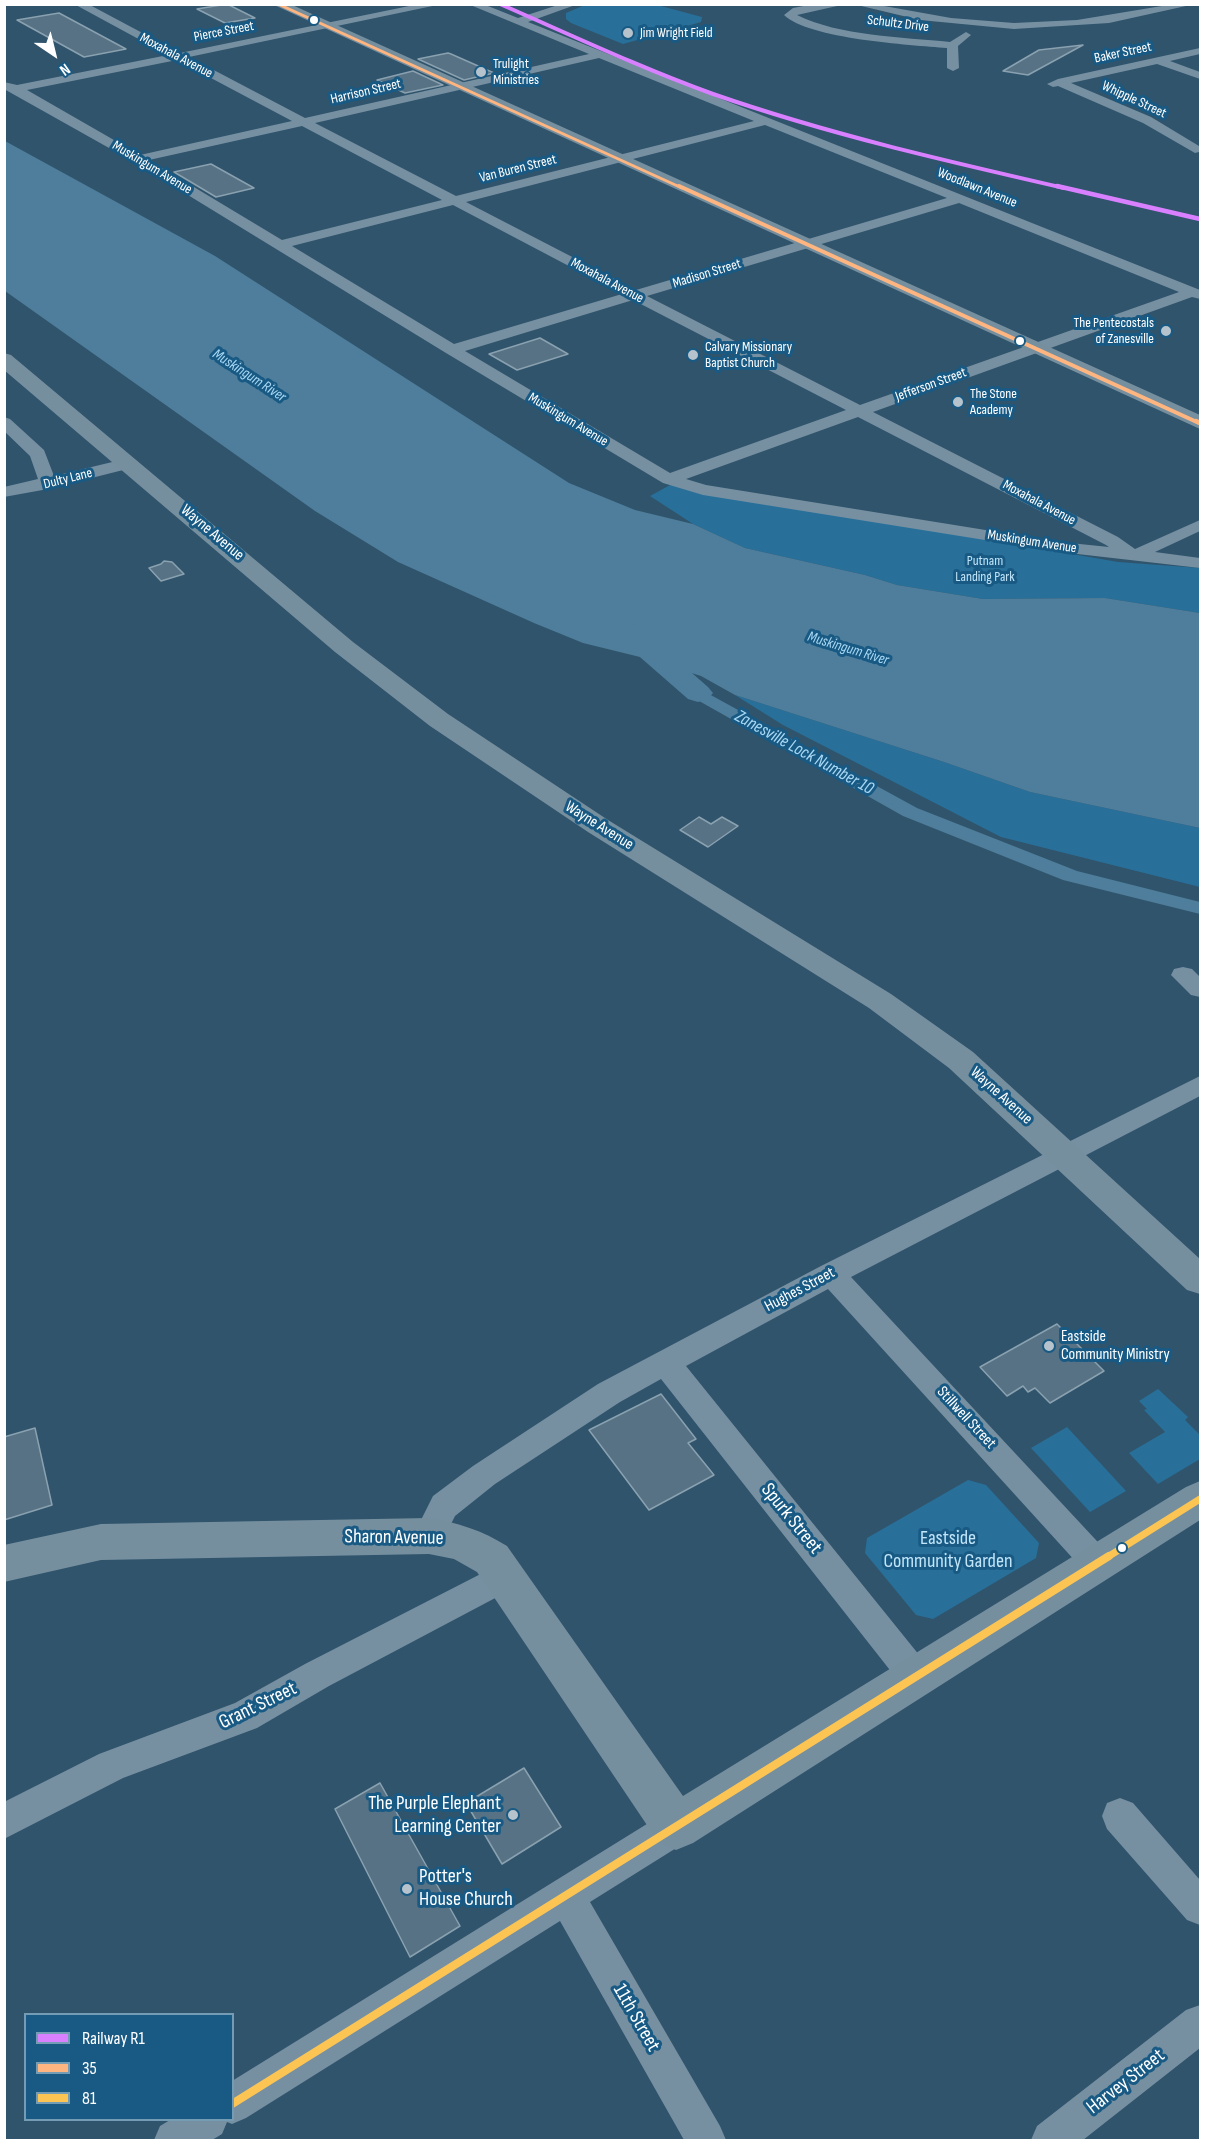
<!DOCTYPE html>
<style>
body{margin:0}
#map{position:relative;width:1205px;height:2145px;overflow:hidden;background:#30546c;font-family:"Sofia Sans Condensed",sans-serif}
canvas{display:block}
.frame{position:absolute;inset:0;border:6px solid #fff;pointer-events:none}
.legend{position:absolute;left:24px;top:2013px;width:210px;height:108px;box-sizing:border-box;background:#185a84;border:2px solid #749cb5;margin:0;padding:8px 10px;list-style:none;font-size:18px;color:#fff}
.legend li{display:flex;align-items:center;gap:12px;height:30px}
.legend b{width:30px;border:2px solid #749cb5}
.north{position:absolute;left:24px;top:24px;width:60px;height:60px;-webkit-text-stroke:4px #185a84;paint-order:stroke;rotate:145deg;font-size:16px;font-weight:700;line-height:24px;text-align:center;color:#fff}
.north::after{content:'';display:block;margin:auto;width:21px;height:27px;background:#fff;clip-path:polygon(50% 0,100% 100%,50% 72%,0 100%)}
</style>
<div id="map">
<canvas width="1205" height="2145"></canvas>
<div class="frame"></div>
<ul class="legend">
<li><b style="height:8px;background:#d880ff"></b>Railway R1</li>
<li><b style="height:8px;background:#ffb580"></b>35</li>
<li><b style="height:8px;background:#fcc553"></b>81</li>
</ul>
<div class="north">N</div>
</div>
<script>
const ctx = document.querySelector('canvas').getContext('2d');
ctx.lineJoin = 'round';
function fill(path, color) { ctx.fillStyle = color; ctx.fill(path, 'evenodd'); }
function strokePath(path, color, width, dash) { ctx.strokeStyle = color; ctx.lineWidth = width; ctx.lineCap = dash ? 'butt' : 'round'; ctx.setLineDash(dash || []); ctx.stroke(path); }
function label(font, color, halo, rows, align = 'center') {
  ctx.font = font + ' "Sofia Sans Condensed",sans-serif'; ctx.lineWidth = 6; ctx.setLineDash([]); ctx.textBaseline = 'middle'; ctx.strokeStyle = halo; ctx.fillStyle = color; for (const [text, x, y, turn = 0] of rows) {
    ctx.save(); ctx.translate(x, y); ctx.rotate((+turn || 0) * Math.PI / 180); ctx.textAlign = isNaN(turn) ? turn : align; if (halo) ctx.strokeText(text, 0, 0); ctx.fillText(text, 0, 0); ctx.restore();
  }
}
const green = new Path2D(`
 M657 5 702 17 701 22 623 44 571 23 566 19V13L585 5Z
 M672 484 1118 562 1200 568V613L1105 598 983 599 897 585 865 575 745 548 693 524 650 496Z
 M735 695 944 762 1030 792 1200 828V887L1001 837 783 725Z
 M1158 1389 1188 1417 1185 1420 1200 1435V1459L1158 1484 1129 1453 1165 1432 1144 1410 1147 1409 1139 1401Z
 M1067 1427 1126 1491 1090 1512 1031 1448Z
 M968 1480 986 1485 1039 1543 1036 1558 933 1619 916 1615 865 1553 867 1538Z`);
const water = new Path2D(`
 M5 141 215 256 569 483 635 510 693 524 745 548 865 575 897 585 983 599 1105 598 1200 613V828L1030 792 944 762 735 695 701 676 640 657 583 643 534 623 398 562 315 511 5 291Z`);
const canal = new Path2D(`
 M698 688 917 808 1077 871 1200 902V914L1063 880 903 816 692 697 689 693 692 689Z`);
const river = new Path2D(`
 M627 623 637 625 708 687 713 693 708 699 698 702 688 699 617 637 613 631 617 625Z`);
const building = new Path2D(`
 M227 4 255 18 225 23 197 9Z
 M59 13 126 49 84 57 17 20Z
 M1083 45 1028 75 1003 71 1039 50Z
 M448 53 451 54 494 73 464 80 418 59Z
 M413 71 443 85 405 93 377 80Z
 M211 164 254 188 216 197 174 172Z
 M540 338 568 354 517 370 489 354Z
 M164 561 172 562 184 574 161 581 149 568 161 564Z
 M699 817 711 824 722 817 738 826 708 847 680 830Z
 M1057 1324 1104 1371 1050 1403 1035 1388 1028 1392 1023 1386 1007 1396 980 1367Z
 M661 1394 696 1439 688 1443 714 1475 649 1510 589 1430Z
 M35 1428 52 1505 4 1520V1437Z
 M524 1768 561 1827 502 1864 466 1803Z
 M380 1783 460 1926 410 1957 335 1809Z`);
const minor = new Path2D(`
 M74 4H88L180 53 419 4H442L189 57 305 118 589 54 468 4H483L518 18 561 4H578L528 22 1200 290V299L1192 297 873 412 1118 537 1135 549 1200 520V531L1155 552 1200 558V568L1060 552 703 495 663 483 446 353 134 162 4 89V82L17 85 168 55ZM599 58 754 121 456 196 315 123ZM177 60 292 121 140 155 27 90ZM765 125 947 198 636 290 466 202ZM302 126 442 200 282 240 149 160ZM959 203 1179 292 860 405 647 296ZM453 205 622 294 454 344 292 246ZM633 300 846 410 670 473 465 351ZM858 417 1106 545 1109 547 1060 542 706 485 686 479Z
 M814 4H846L797 15C839 36 902 37 950 42L966 32 971 35 958 46 959 68 953 71 947 68V48C910 45 809 39 784 15L793 8Z
 M853 4H873L951 18 1014 23 1077 20 1174 4H1195L1109 23 1014 29 920 20Z
 M1200 48V54L1170 61 1200 72V79L1157 64 1071 83 1151 117 1199 146V152L1195 153 1143 123 1058 86 1053 87 1047 84 1058 79Z
 M4 417 10 419 44 450 54 476 129 458 137 463 135 467 48 489 4 497V487L38 479 30 456 4 431Z
 M1183 967 1192 969 1200 977V997L1191 995 1171 975 1174 969Z
 M1200 1076V1096L851 1277 1109 1554 1114 1564 1109 1574 1098 1578 1087 1574 828 1289 686 1366 928 1666 933 1677 928 1688 916 1693 904 1688 661 1379 620 1402 495 1484 455 1516 440 1546 429 1550 418 1546 413 1536 433 1496 473 1466 598 1384 821 1266Z
 M504 1562 516 1567 520 1577 516 1587 329 1686 257 1728 123 1778 4 1839V1802L99 1754 235 1703 305 1664Z
 M1120 1798 1133 1803 1200 1880V1925L1187 1920 1107 1829 1102 1816 1107 1803Z
 M676 1809 689 1814 694 1827 689 1840 590 1902 720 2126 726 2140H684L560 1921 246 2118 232 2124 227 2122 222 2134 212 2140H154L160 2126 170 2120H232V2081L663 1814Z
 M1200 2005V2048L1083 2140H1031L1037 2126 1186 2010Z`);
const major = new Path2D(`
 M272 4H290L1200 415V429Z
 M4 353 11 355 353 642 448 714 608 820 891 994 973 1052 1200 1259V1294L1187 1290 949 1068 869 1008 588 832 430 726 335 652 4 370Z
 M1200 1481V1520L693 1843 676 1850 659 1843 477 1572 454 1559 429 1554 101 1560 4 1582V1545L101 1524 429 1518C457 1522 483 1531 507 1546L683 1796 1186 1487Z`);
const bus1Far2 = new Path2D(`
 M278 4 682 188`);
const bus1Far1 = new Path2D(`
 M679 186 1199 423`);
const bus1 = new Path2D(`
 M1196 421 1200 423`);
const bus2Far1 = new Path2D(`
 M1106 1558 1200 1499`);
const bus2 = new Path2D(`
 M232 2104 1109 1556`);
const rail1Far1 = new Path2D(`
 M500 4C571 35 641 68 713 94 828 134 946 161 1064 188`);
const rail1 = new Path2D(`
 M1057 186 1200 219`);
const markers = [
 [314,20,5,"#fff"],
 [628,33,6,"#b7c3cc"],
 [481,72,6,"#b7c3cc"],
 [1166,331,6,"#b7c3cc"],
 [1020,341,5,"#fff"],
 [693,355,6,"#b7c3cc"],
 [958,402,6,"#b7c3cc"],
 [1049,1346,6,"#b7c3cc"],
 [1122,1548,5,"#fff"],
 [513,1815,6,"#b7c3cc"],
 [407,1889,6,"#b7c3cc"]
];
const farStreetnames = [
 ["Schultz Drive",898,24,7],
 ["Pierce Street",224,32,-11],
 ["Baker Street",1123,53,-12],
 ["Moxahala Avenue",176,56,28],
 ["Harrison Street",366,92,-13],
 ["Whipple Street",1134,100,25],
 ["Muskingum Avenue",152,168,31],
 ["Van Buren Street",518,169,-14],
 ["Woodlawn Avenue",977,188,22],
 ["Madison Street",707,274,-17],
 ["Moxahala Avenue",607,281,28],
 ["Jefferson Street",931,385,-20],
 ["Muskingum Avenue",568,420,31],
 ["Dulty Lane",68,479,-14],
 ["Moxahala Avenue",1039,503,28],
 ["Muskingum Avenue",1032,542,9]
];
const farPoinames = [
 ["Jim Wright Field",640,33],
 ["Trulight",493,64],
 ["Ministries",493,80],
 ["The Pentecostals",1154,323,"right"],
 ["of Zanesville",1154,339,"right"],
 ["Calvary Missionary",705,347],
 ["Baptist Church",705,363],
 ["The Stone",970,394],
 ["Academy",970,410]
];
const farParknames = [
 ["Putnam",985,561],
 ["Landing Park",985,577]
];
const farWaternames = [
 ["Muskingum River",249,376,33],
 ["Muskingum River",848,649,17]
];
const streetNames = [
 ["Wayne Avenue",212,533,40],
 ["Wayne Avenue",599,826,32],
 ["Wayne Avenue",1001,1096,42],
 ["Hughes Street",800,1290,-28],
 ["Stillwell Street",966,1418,47]
];
const poiNames = [
 ["Eastside",1061,1337],
 ["Community Ministry",1061,1355]
];
const waterNames = [
 ["Zanesville Lock Number 10",804,753,29]
];
const nearStreetnames = [
 ["Spurk Street",791,1519,51],
 ["Sharon Avenue",394,1538,1],
 ["Grant Street",258,1706,-26],
 ["11th Street",636,2018,60],
 ["Harvey Street",1126,2082,-38]
];
const nearParknames = [
 ["Eastside",948,1539],
 ["Community Garden",948,1562]
];
const nearPoinames = [
 ["The Purple Elephant",501,1804],
 ["Learning Center",501,1827],
 ["Potter's",419,1877,"left"],
 ["House Church",419,1900,"left"]
];
fill(green, '#28709a');
fill(water, '#4e7e9b');
fill(canal, '#4e7e9b');
fill(river, '#4e7e9b');
fill(building, '#567284');
strokePath(building, '#8aa1b0', 1.5);
fill(minor, '#7690a2');
fill(major, '#768f9f');
strokePath(bus1Far2, '#ffb580', 3);
strokePath(bus1Far1, '#ffb580', 4);
strokePath(bus1, '#ffb580', 4.5);
strokePath(bus2Far1, '#fcc553', 7);
strokePath(bus2, '#fcc553', 8);
strokePath(rail1Far1, '#d880ff', 4);
strokePath(rail1, '#d880ff', 4.5);
for (const [x, y, r, color] of markers) { const dot = new Path2D(); dot.arc(x, y, r, 0, 2 * Math.PI); ctx.fillStyle = color; ctx.fill(dot); strokePath(dot, '#185a84', 2); }
label('14px', '#fff', '#185a84', farStreetnames);
label('14px', '#fff', '#185a84', farPoinames, 'left');
label('14px', '#c1e5f9', '#185a84', farParknames);
label('italic 15px', '#a8d8f4', '#185a84', farWaternames);
label('16px', '#fff', '#185a84', streetNames);
label('16px', '#fff', '#185a84', poiNames, 'left');
label('italic 18px', '#a8d8f4', '#185a84', waterNames);
label('20px', '#fff', '#185a84', nearStreetnames);
label('20px', '#c1e5f9', '#185a84', nearParknames);
label('20px', '#fff', '#185a84', nearPoinames, 'right');
</script>
